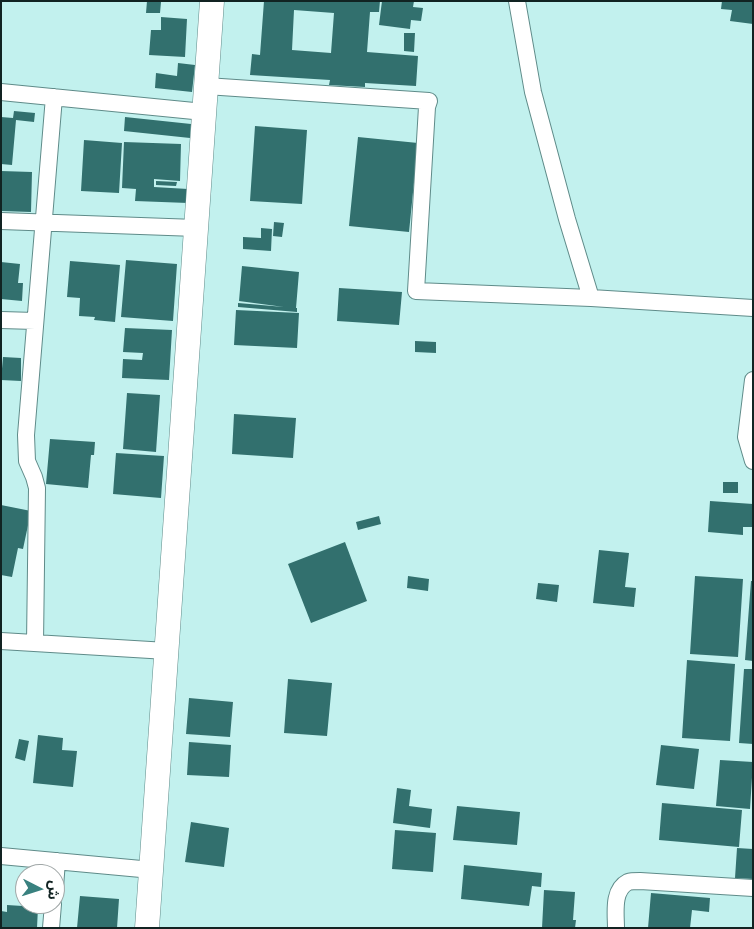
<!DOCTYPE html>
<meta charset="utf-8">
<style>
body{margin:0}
#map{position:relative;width:754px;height:929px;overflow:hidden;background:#c2f1ee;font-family:"Archivo Narrow","Noto Sans Arabic",sans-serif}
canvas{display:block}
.frame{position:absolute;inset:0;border:2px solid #112322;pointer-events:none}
.north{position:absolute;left:15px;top:864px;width:50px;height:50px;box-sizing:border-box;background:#fff;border:1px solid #a0a7a7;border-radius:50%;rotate:95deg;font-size:14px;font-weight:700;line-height:20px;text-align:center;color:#112322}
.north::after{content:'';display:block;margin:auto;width:18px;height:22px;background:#39817f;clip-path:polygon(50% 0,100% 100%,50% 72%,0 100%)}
</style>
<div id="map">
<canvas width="754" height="929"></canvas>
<div class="frame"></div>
<div class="north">ش</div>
</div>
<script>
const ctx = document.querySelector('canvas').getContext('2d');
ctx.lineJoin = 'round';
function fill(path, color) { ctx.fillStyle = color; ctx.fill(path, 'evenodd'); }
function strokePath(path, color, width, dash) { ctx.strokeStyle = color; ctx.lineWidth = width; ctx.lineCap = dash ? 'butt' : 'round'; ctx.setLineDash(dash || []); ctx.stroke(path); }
const building = new Path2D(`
 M147 1 161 2 160 13H146Z
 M264 1H380L379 12H370L367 52 418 56 416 86 365 83V87L329 85 330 80 250 75 252 54 260 55ZM294 10 334 13 331 53 292 50Z
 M382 1H414L413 7 423 8 421 21 411 20 410 29 379 25Z
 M722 1H753V24L730 21 732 10 721 9Z
 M161 17 187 19 185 57 149 55 151 30H161Z
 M404 33H415L414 52 404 51Z
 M178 63 195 65 192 92 155 88 156 73 177 76Z
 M14 111 35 113 34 122 16 120 12 165 1 164V117L13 118Z
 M125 117 191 124 190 138 124 131Z
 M255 126 307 130 302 204 250 201Z
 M358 137 418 143 409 232 349 226Z
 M84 140 122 143 119 193 81 191Z
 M124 142 181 144 180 181 154 179V187L188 189V203L135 201 136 189 122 188Z
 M1 171 32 172 31 212 1 211Z
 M156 181 177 182 176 186 156 185Z
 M274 222 284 223 282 237 273 236Z
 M261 228 272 229 271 251 243 249V237L261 238Z
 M126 260 177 264 173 321 121 317Z
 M70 261 120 265 115 322 94 320 95 317 79 316 80 298 67 297Z
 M1 262 20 264 18 283H23L22 301 1 299Z
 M242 266 299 272 296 308H297V312L238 307V303L284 307 239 301Z
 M339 288 402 292 399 325 337 321Z
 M236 310 299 313 297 348 234 345Z
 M125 328 172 330 169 380 122 378 123 359 142 360 143 353 123 352Z
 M415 341 436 342V353L415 352Z
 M3 357 21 358V381L1 380Z
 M127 393 160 395 156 452 123 449Z
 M234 414 296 418 293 458 232 454Z
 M50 439 95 442 94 455H91L88 488 46 484Z
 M116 453 164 456 161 498 113 494Z
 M723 482H738V493H723Z
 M710 501 753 504V527H743V535L708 532Z
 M1 505 31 511 23 549 18 548 12 577 1 575Z
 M379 516 381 524 358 530 356 522Z
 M345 542 367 601 311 623 288 564Z
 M599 550 629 553 625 587 636 588 634 607 593 603Z
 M408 576 429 579 428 591 407 588Z
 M695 576 743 579 738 657 690 654Z
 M751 581H753V661L745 660Z
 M538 583 559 585 557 602 536 599Z
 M687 660 735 664 730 741 682 738Z
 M744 669H753V744L739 743Z
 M288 679 332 683 327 736 284 733Z
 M189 698 233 702 230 737 186 734Z
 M38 735 63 738 62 750 77 751 73 787 33 783Z
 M19 739 29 741 25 761 15 758Z
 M189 742 231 745 229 777 187 775Z
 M661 745 699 749 694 789 656 785Z
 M720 760 753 762 750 809 716 806Z
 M397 788 411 790 409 806 432 809 430 828 393 823Z
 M662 803 742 810 739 847 659 840Z
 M457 806 520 812 517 845 453 840Z
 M191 822 229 828 224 867 185 862Z
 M395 830 436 833 433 872 392 869Z
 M737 848 753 849V879L735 878Z
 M464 865 542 873 541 887 532 886 529 906 461 899Z
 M544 890 575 892 573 920H576L575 928H542Z
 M651 893 710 898 709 912 692 910 690 928H648Z
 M80 896 119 899 117 928H77Z
 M7 905 38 907 37 928H1V911L7 912Z`);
const street = new Path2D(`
 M517 1 533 92 567 219 591 298
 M206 86 429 101 427 107 416 291 591 298 753 308
 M1 92 204 112
 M1 221 196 228
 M1 320 35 321
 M753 380 746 437 753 461
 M1 641 167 651
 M35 643 37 488 34 477 27 461 26 435 54 97
 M1 856 152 870
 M55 887 57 861
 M51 928 53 904
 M616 928C616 914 612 890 628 882 631 881 637 881 640 881L753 888`);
const secondary = new Path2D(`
 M147 928 212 1`);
fill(building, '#32706e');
strokePath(street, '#5f8b89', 18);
strokePath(secondary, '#5f8b89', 25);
strokePath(street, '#fff', 16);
strokePath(secondary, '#fff', 24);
</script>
